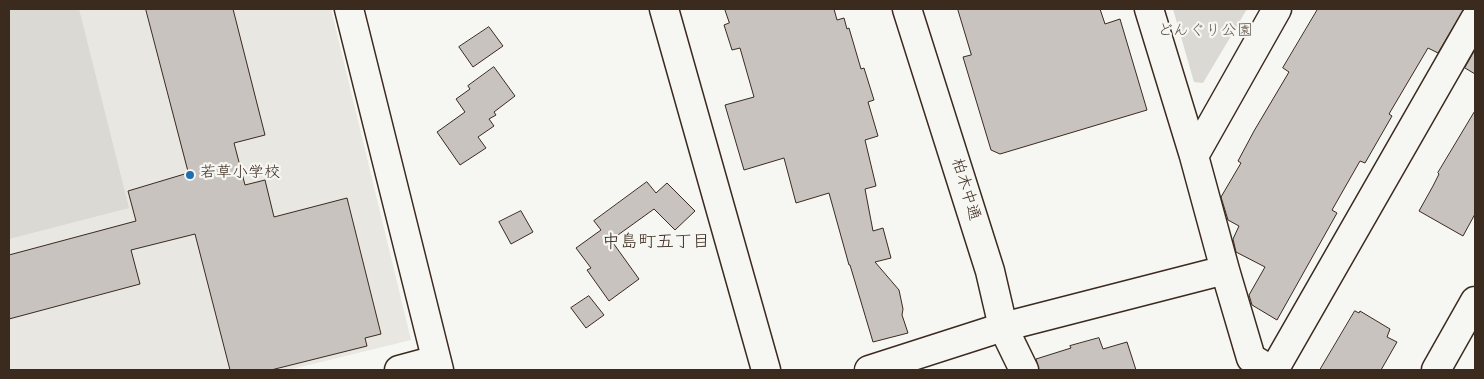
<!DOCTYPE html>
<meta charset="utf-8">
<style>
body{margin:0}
#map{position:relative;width:1484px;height:379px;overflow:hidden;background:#f6f6f2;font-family:"Gochi Hand",sans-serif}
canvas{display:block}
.frame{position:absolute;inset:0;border:10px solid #3b2a1e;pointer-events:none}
</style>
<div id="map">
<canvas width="1484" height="379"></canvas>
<div class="frame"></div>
</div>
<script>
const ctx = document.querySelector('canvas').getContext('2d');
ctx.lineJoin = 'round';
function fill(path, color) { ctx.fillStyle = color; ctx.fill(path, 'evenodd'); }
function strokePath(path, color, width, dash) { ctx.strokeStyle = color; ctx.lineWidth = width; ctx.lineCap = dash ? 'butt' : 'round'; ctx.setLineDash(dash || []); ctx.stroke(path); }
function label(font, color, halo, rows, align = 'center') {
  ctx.font = font + ' "Gochi Hand","Klee One",sans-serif'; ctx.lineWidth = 4.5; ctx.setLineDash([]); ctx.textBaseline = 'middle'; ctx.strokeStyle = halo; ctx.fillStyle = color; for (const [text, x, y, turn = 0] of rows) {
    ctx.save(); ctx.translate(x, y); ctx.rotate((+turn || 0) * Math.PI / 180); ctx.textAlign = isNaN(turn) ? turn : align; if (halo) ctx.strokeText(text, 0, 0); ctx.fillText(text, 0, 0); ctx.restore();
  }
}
const built = new Path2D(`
 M9 9H331L411 340 288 370H9Z`);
const green = new Path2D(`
 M9 9H79L129 208 9 239Z
 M1173 9H1247L1203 83 1194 82Z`);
const building = new Path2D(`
 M146 9H233L265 135 234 143 245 185 265 180 274 217 347 198 381 334 365 338 367 346 271 370H230L195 234 131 250 140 284 9 319V255L136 221 128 191 188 173Z
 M725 9H834L837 20 844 18 847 29 849 28 861 69 864 68 874 100 868 102 878 136 865 140 876 186 865 189 873 231 883 228 891 258 875 262 899 290 903 309 902 315 908 333 873 342 850 265H849L829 193 796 203 784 158 744 170 725 105 754 97 740 48 732 50 724 25 729 23Z
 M958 9H1100L1105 24 1120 19 1147 110 1000 154 991 150 963 57 971 55Z
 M1318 9H1464L1438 53 1428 48 1389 114 1392 116 1365 163 1360 161 1332 210 1337 213 1277 320 1252 305 1249 295 1265 267 1236 252 1233 239 1239 226 1228 220 1221 197 1241 163 1238 161 1254 131 1289 72 1283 68Z
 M489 27 503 46 473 67 459 47Z
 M1475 50V74L1465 68Z
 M494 67 515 96 494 112 496 115 489 119 494 126 478 137 486 148 460 165 437 132 465 112 456 99 470 89 468 86Z
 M1475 111V214L1463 236 1419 211 1433 186 1439 174 1438 173Z
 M647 182 656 193 667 183 695 211 675 230 654 209 611 240 639 279 609 301 587 270 591 268 576 248 601 230 594 221Z
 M521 211 533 232 511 244 499 222Z
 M589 296 604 315 586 328 571 308Z
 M1355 311 1359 313 1360 311 1390 329 1387 337 1397 342 1381 370H1320Z
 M1099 338 1103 349 1127 342 1136 370H1039L1036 359 1071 348 1070 346Z`);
const street = new Path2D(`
 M664 9 766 370
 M1149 9 1194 156 1225 270 1251 358 1271 370
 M1194 156 1277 9
 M399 370 436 360
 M869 370 1003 327 1225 270
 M1274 370 1475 19
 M1436 370 1475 301`);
const secondary = new Path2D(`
 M349 9 439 370
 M907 9 990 271 1003 327 1024 370`);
const markers = [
 [190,175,5,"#1f6fb2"]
];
const parkNames = [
 ["どんぐり公園",1205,33]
];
const poiNames = [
 ["若草小学校",200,175]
];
const streetNames = [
 ["柏木中通",964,190,73]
];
const neighbourhoodNames = [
 ["中島町五丁目",656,244]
];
fill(built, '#e8e7e2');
fill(green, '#dad9d3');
fill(building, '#c8c3be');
strokePath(building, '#3b2a1e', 1);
strokePath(street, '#3b2a1e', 31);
strokePath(secondary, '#3b2a1e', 31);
strokePath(street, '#f6f6f2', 28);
strokePath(secondary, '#f6f6f2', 28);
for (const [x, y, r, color] of markers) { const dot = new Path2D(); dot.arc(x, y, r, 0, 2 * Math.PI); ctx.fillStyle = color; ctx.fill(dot); strokePath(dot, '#f6f6f2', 2); }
label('16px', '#63564b', '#f6f6f2', parkNames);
label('16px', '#3b2a1e', '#f6f6f2', poiNames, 'left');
label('16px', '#3b2a1e', '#f6f6f2', streetNames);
label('18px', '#3b2a1e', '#f6f6f2', neighbourhoodNames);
</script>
